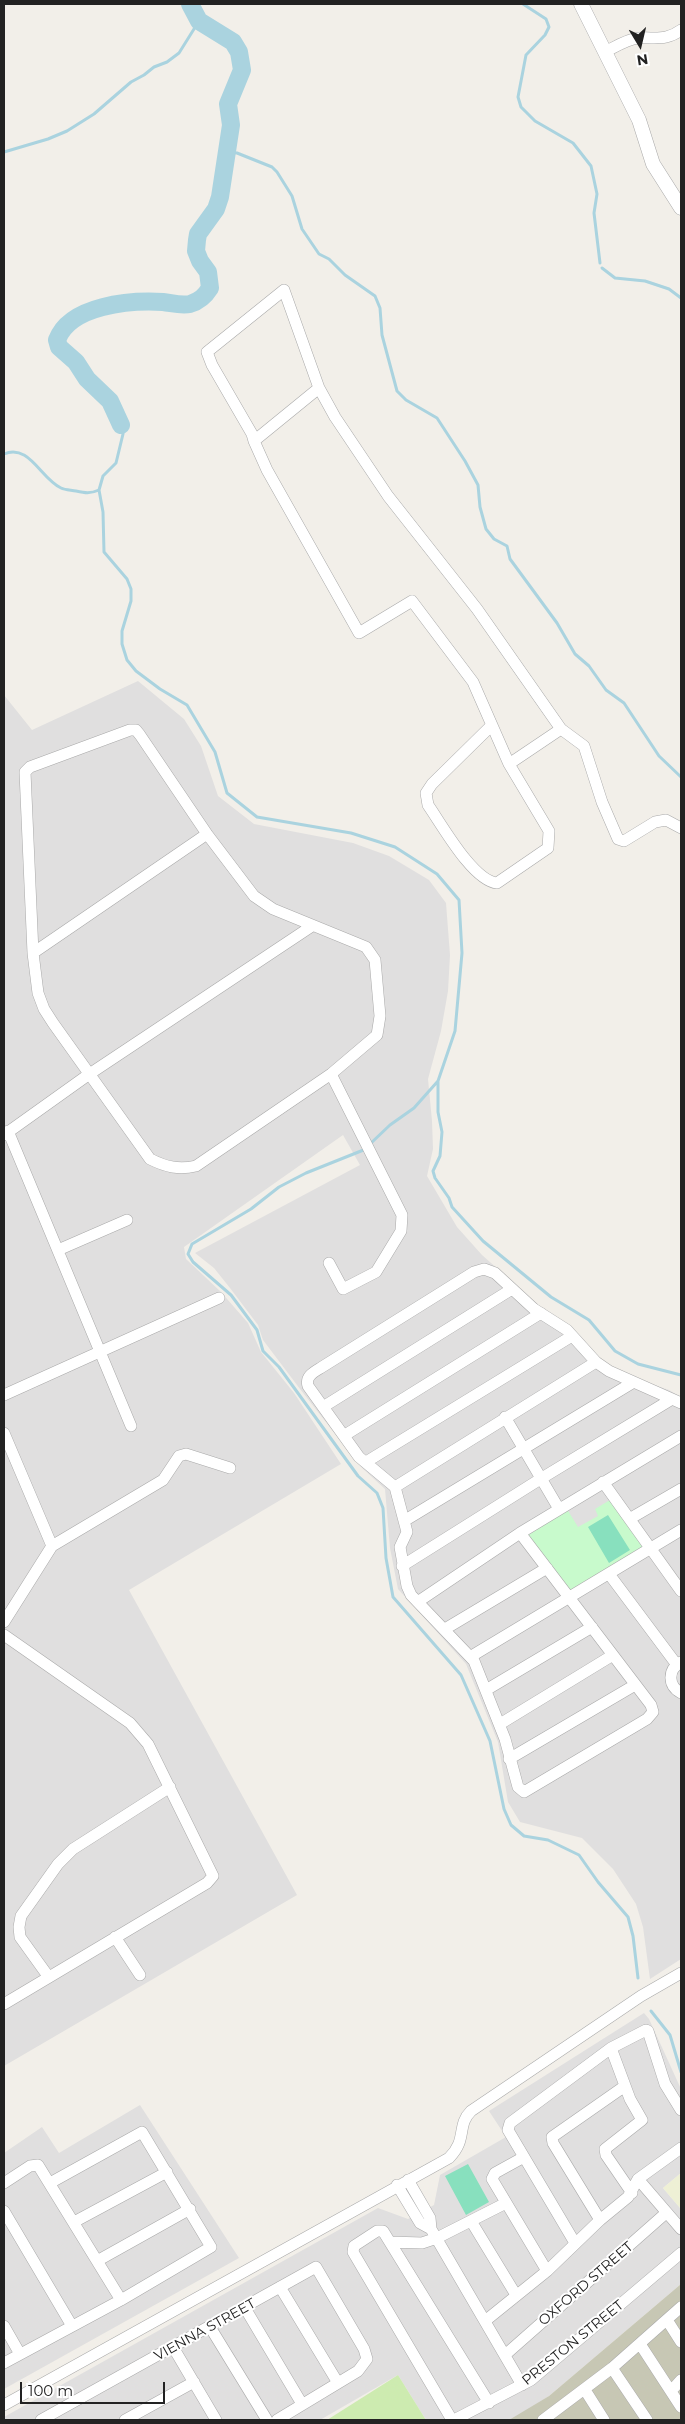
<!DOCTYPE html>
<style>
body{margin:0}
#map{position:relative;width:685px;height:2424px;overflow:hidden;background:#f2efe9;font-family:Montserrat,sans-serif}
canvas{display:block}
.frame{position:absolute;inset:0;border:5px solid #222;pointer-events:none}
.north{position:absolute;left:615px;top:20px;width:50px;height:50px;-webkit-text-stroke:4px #fff;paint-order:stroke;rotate:171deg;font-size:14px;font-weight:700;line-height:20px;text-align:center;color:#222}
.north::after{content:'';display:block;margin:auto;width:18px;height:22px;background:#222;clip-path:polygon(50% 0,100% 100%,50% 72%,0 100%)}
.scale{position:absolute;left:20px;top:2382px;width:145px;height:22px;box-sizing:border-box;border:2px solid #222;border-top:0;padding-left:6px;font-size:15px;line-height:18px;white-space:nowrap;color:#222;-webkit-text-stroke:4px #fff;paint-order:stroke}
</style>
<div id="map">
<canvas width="685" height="2424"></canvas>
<div class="frame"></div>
<div class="north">N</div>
<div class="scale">100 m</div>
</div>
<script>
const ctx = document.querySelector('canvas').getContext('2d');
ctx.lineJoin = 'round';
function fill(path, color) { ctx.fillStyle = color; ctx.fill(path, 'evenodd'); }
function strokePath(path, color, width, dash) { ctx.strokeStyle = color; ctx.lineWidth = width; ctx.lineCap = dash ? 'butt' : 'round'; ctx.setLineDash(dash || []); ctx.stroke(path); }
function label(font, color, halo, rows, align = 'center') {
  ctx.font = font + ' Montserrat,sans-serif'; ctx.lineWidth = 4; ctx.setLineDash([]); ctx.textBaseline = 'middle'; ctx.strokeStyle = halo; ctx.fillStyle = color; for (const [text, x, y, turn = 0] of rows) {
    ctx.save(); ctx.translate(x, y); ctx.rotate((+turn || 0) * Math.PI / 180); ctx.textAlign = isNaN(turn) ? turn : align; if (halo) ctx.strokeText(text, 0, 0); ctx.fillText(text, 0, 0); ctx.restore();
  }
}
const residential = new Path2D(`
 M138 681 184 719 201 746 218 796 254 824 353 843 389 856 429 880 446 903 450 955 448 991 441 1031 428 1079 432 1121 433 1149 427 1176 457 1227 482 1255 605 1364 618 1373 669 1390 681 1397V1959L650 1979 643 1927 636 1904 613 1869 582 1838 520 1822 508 1802 498 1742 466 1664 398 1589 390 1548 385 1489 361 1467 300 1389 263 1340 258 1325 230 1288 214 1268 195 1253 360 1165 343 1135 184 1247 186 1259 221 1292 248 1323 261 1352 294 1393 341 1464 129 1590 297 1895 4 2066V695L32 730Z
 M644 2013 649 2019 681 2089V2173L663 2188 681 2209V2284L549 2396 518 2416 509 2420H426L398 2375 320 2420H4V2417L378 2208 408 2219 434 2205 440 2175 506 2137 489 2111Z
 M140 2105 239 2258 4 2389V2153L42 2127 59 2153Z`);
const construction = new Path2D(`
 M681 2284V2420H509L549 2396Z`);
const farmland = new Path2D(`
 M681 2173V2209L663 2188Z`);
const grass = new Path2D(`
 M398 2375 426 2420H327Z`);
const park = new Path2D(`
 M610 1500 645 1546 571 1592 527 1536 567 1509 578 1527 598 1516 595 1509Z`);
const pitch = new Path2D(`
 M608 1515 630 1550 609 1563 588 1527Z
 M468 2164 489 2202 466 2215 445 2176Z`);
const stream = new Path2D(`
 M523 4 546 19 549 27 545 35 526 55 518 97 521 107 535 121 573 143 591 166 597 194 594 213 600 263
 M4 152 48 139 67 131 94 114 131 82 144 75 154 67 167 62 179 53 199 21
 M226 152 237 153 272 167 277 172 292 196 302 229 319 254 329 259 345 275 375 296 380 308 382 335 397 391 406 400 437 418 465 461 478 485 480 507 486 529 494 539 507 546 510 559 557 623 575 654 589 666 606 690 624 703 659 756 681 777
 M602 268 615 278 645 281 669 289 681 298
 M121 425 123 434 116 463 103 476 99 490 103 512 104 552 127 579 131 589V601L122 631V644L127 660 136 671 160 689 187 705 215 752 227 793 257 817 351 833 395 847 437 874 459 900 462 953 455 1031 438 1081 414 1108 390 1125 370 1144
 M4 454C29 443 41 479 61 488 65 490 71 490 76 491 85 493 90 494 99 490
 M438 1081V1112L442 1132 440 1156 433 1171 435 1178 449 1198 452 1207 483 1241 551 1297 589 1320 615 1351 638 1364 681 1375
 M366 1149 306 1173 279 1187 251 1209 192 1244 188 1254 193 1262 231 1295 257 1330 263 1351 279 1367 358 1476 377 1493 383 1508 386 1558 393 1597 461 1675 490 1741 504 1809 511 1825 524 1836 548 1840 579 1855 598 1882 628 1917 633 1936 638 1978
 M651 2011 670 2035 681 2072`);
const river = new Path2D(`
 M121 425 110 401 87 379 76 362 59 347 57 340C70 305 130 300 163 302 172 303 181 306 190 304 200 301 205 296 210 288L208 272 200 261 196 251 197 240 198 234 216 209 220 197 231 125 228 104 242 70 239 52 233 42 199 21 190 4`);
const minor = new Path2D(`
 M605 52C615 47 627 39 639 38 656 37 666 41 681 30
 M319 388 254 441 252 434 212 365 207 352 284 290 319 388 335 417 388 496 477 609 561 729 584 746 602 802 618 839 624 841 655 822 666 820 681 828
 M254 441 267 470 359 633 412 601 473 682 509 764 561 729
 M492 725 432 784 426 793 428 805C442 825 473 881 497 883L548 848 549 831 509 764
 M130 730H136L140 735 207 834 254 896 273 909 366 947 375 960 380 1016 377 1035 331 1074 196 1166C179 1170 166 1167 150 1159L53 1023 44 1009 38 993 33 953 25 772 30 767Z
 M33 953 207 834
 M8 1131 131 1426
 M4 1135 88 1075 312 926
 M58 1250 127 1220
 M329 1263 343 1289 376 1272 401 1231 402 1215 331 1074
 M4 1395 219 1298
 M323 1407 512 1289
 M505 1417 559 1509
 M4 1433 52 1546
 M345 1435 541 1313
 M366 1462 572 1336
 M603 1482 681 1591
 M395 1487 596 1362
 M631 1518 681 1489
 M404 1521 632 1383
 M520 1533 651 1705 653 1712 647 1719 524 1792 518 1787 505 1739 474 1661 411 1595 407 1586 400 1547 407 1532 395 1487 359 1457 308 1386C305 1376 314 1372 322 1367L474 1272 484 1269 495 1273 534 1309 567 1330 596 1362 609 1371 681 1403
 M402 1566 542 1478 672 1399
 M609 1574 677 1665
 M419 1601 520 1533 681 1436
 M4 1622 52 1546 163 1480 179 1456 186 1454 230 1468
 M445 1629 547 1568
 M4 1635 130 1723 148 1744 213 1876 207 1883 4 2004
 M470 1657 681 1530
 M681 1662C667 1670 668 1686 681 1693
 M486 1690 592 1627
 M500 1724 613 1655
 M509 1759 635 1685
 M115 1937 140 1975
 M48 1976 20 1937 19 1927 21 1916 58 1864 73 1849 170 1787
 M611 2048 630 2099 642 2120 605 2149 606 2155 632 2193
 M524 2157 495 2173 492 2179 547 2271
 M638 2179 681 2229
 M408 2180 430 2218 431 2229 522 2385
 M4 2183 30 2166 38 2165 121 2300
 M397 2185 420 2223 431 2229
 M4 2211 72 2326
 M600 2220 553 2143 552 2137 625 2086
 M471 2221 516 2295
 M74 2222 167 2172
 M390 2242 422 2243 437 2238 506 2203
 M575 2243 508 2130 510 2123 611 2048 646 2030 648 2031 665 2084 681 2110
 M97 2261 190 2209
 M280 2287 338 2383
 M245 2308 302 2404
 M667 2320 681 2342
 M485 2321 547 2271 600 2220 628 2197 638 2179 681 2148
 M4 2326 20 2354
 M210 2327 267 2420
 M640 2344 681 2407
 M173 2347 216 2420
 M505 2355 666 2213
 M4 2363 121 2300 211 2247 142 2132 50 2183
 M612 2368 647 2420
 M585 2390 604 2420
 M671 2391 681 2380
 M4 2405 449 2158C468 2139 456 2126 471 2111L641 1996 681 1973
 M41 2420 316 2267 364 2349 367 2359 358 2371 277 2420
 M125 2420 194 2382
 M452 2420 353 2252 354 2246 377 2231H383L489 2403
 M454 2420 531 2380 681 2253
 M543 2420 612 2368 681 2307`);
const tertiary = new Path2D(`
 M581 4 639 120 653 164 681 208`);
const streetNames = [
 ["OXFORD STREET",586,2284,-41],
 ["VIENNA STREET",205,2330,-29],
 ["PRESTON STREET",573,2343,-39]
];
fill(residential, '#e0dfdf');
fill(construction, '#c7c7b4');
fill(farmland, '#eef0d5');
fill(grass, '#cdebb0');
fill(park, '#c8facc');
fill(pitch, '#88e0be');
strokePath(stream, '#aad3df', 3);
strokePath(river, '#aad3df', 18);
strokePath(minor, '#a9a9a9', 12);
strokePath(tertiary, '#a9a9a9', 15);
strokePath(minor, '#fff', 11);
strokePath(tertiary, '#fff', 14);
label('14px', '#222', '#fff', streetNames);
</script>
